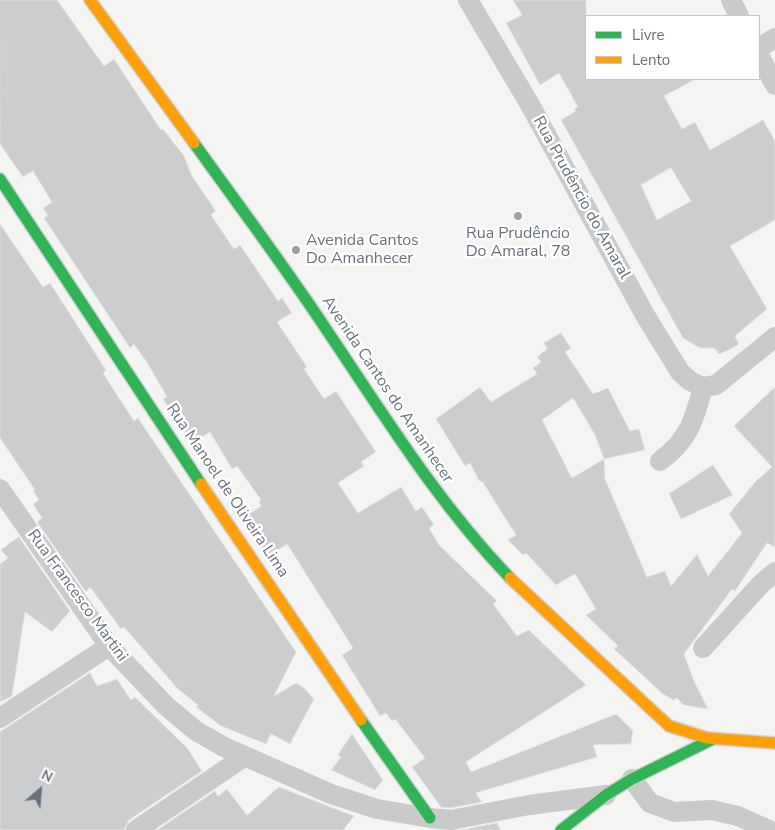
<!DOCTYPE html>
<meta charset="utf-8">
<style>
body{margin:0}
#map{position:relative;width:775px;height:830px;overflow:hidden;background:#f4f4f3;font-family:"Nunito Sans",sans-serif}
canvas{display:block}
.legend{position:absolute;left:585px;top:15px;width:175px;height:65px;box-sizing:border-box;background:#fff;border:1px solid #c3c7cc;margin:0;padding:6px 9px;list-style:none;font-size:15px;color:#68727f}
.legend li{display:flex;align-items:center;gap:10px;height:25px}
.legend b{width:25px;border:1px solid #c3c7cc}
.north{position:absolute;left:15px;top:765px;width:50px;height:50px;-webkit-text-stroke:4px #fff;paint-order:stroke;rotate:27deg;font-size:14px;font-weight:700;line-height:20px;text-align:center;color:#68727f}
.north::after{content:'';display:block;margin:auto;width:18px;height:22px;background:#68727f;clip-path:polygon(50% 0,100% 100%,50% 72%,0 100%)}
</style>
<div id="map">
<canvas width="775" height="830"></canvas>
<ul class="legend">
<li><b style="height:6px;background:#30b455"></b>Livre</li>
<li><b style="height:6px;background:#ff9f0a"></b>Lento</li>
</ul>
<div class="north">N</div>
</div>
<script>
const ctx = document.querySelector('canvas').getContext('2d');
ctx.lineJoin = 'round';
function fill(path, color) { ctx.fillStyle = color; ctx.fill(path, 'evenodd'); }
function strokePath(path, color, width, dash) { ctx.strokeStyle = color; ctx.lineWidth = width; ctx.lineCap = dash ? 'butt' : 'round'; ctx.setLineDash(dash || []); ctx.stroke(path); }
function label(font, color, halo, rows, align = 'center') {
  ctx.font = font + ' "Nunito Sans",sans-serif'; ctx.lineWidth = 5; ctx.setLineDash([]); ctx.textBaseline = 'middle'; ctx.strokeStyle = halo; ctx.fillStyle = color; for (const [text, x, y, turn = 0] of rows) {
    ctx.save(); ctx.translate(x, y); ctx.rotate((+turn || 0) * Math.PI / 180); ctx.textAlign = isNaN(turn) ? turn : align; if (halo) ctx.strokeText(text, 0, 0); ctx.fillText(text, 0, 0); ctx.restore();
  }
}
const building = new Path2D(`
 M0 0H57L104 66 114 59 161 130 163 129 184 156 192 176 216 211 211 215 234 249 240 245 278 301 282 298 292 313 277 322 307 367 304 369 324 399 336 391 376 452 361 462 364 466 338 483 358 513 401 487 416 511 422 507 434 525 429 528 439 545 497 601 493 604 517 636 529 630 586 685 466 762 471 772 616 714 633 731 631 744 593 745 597 757 476 793 482 802 450 808 441 807 412 767 425 758 395 719 392 721 386 713 380 716 342 655 353 648 287 544 269 556 243 518 261 506 259 502 261 500 237 466 232 469 210 432 192 443 163 399 167 397 148 364 134 344 130 348 44 218 48 215 43 208 52 202 33 171 23 177 0 144Z
 M513 0H586V79H696L664 96 682 129 695 122 710 150 763 120 775 141V220L730 246 767 309 735 336 739 344 731 349 719 354 714 348H700L683 338 561 120 576 111 574 109 578 107 559 73 540 85 506 23 522 15ZM671 168 691 201 657 220 641 185Z
 M0 224 43 287 50 283 106 370 103 373 134 421 138 418 296 652 274 696 296 683 304 688 314 699 290 744 271 734 266 744 221 726 196 707 198 705 177 688 124 627 121 629 90 587 86 592 37 522 42 518 33 504 39 500 33 491 35 490 0 438Z
 M561 333 571 348 565 352 593 394 608 388 630 431 639 429 645 450 604 459 595 435 573 398 542 420 572 478 604 459 605 479 647 577 665 571 671 586 697 554 708 576 742 533 729 514 756 481 772 467 734 426 775 387V547L767 543 735 591 732 589 684 654 694 681 708 709 683 705 677 698 673 700 663 694 614 649 618 646 586 615 596 609 575 574 556 585 526 553 523 555 508 540 516 535 482 481 480 482 470 463 465 466 436 419 480 387 491 402 537 374 533 368 541 362 537 357 547 349 544 343Z
 M713 465 733 495 681 519 669 494Z
 M19 537 70 611 52 632 25 612 12 696 0 702V564L8 558 1 550Z
 M90 673 97 686 117 679 131 700 135 697 188 749 202 771 129 820 124 830H0V732Z
 M352 734 383 780 375 790 331 770 341 757 338 755Z
 M279 787 354 816 343 830H157L215 791 218 796 227 789 247 815Z
 M497 823 501 830H462Z`);
const street = new Path2D(`
 M468 0 529 103 645 315 680 372 690 381 703 387 716 385 775 337
 M731 0 739 16
 M759 48 775 38
 M759 55 775 85
 M660 461C689 440 694 420 703 387
 M0 489 109 646 166 706 196 731 224 747 331 794 377 809 430 818 451 820 529 805 606 795
 M703 648 761 584 775 572
 M0 718 109 646
 M632 779 650 803 674 812 712 810 738 816 769 830
 M136 830 244 757`);
const fast = new Path2D(`
 M194 143C239 206 286 268 328 332 386 418 438 503 510 578
 M0 179 201 484
 M361 720 430 818
 M561 830 606 795 632 779 713 739`);
const slow = new Path2D(`
 M90 0 194 143
 M201 484 361 720
 M510 578 669 726 707 738 775 743`);
const markers = [
 [518,216,5,"#99a0a8"],
 [296,250,5,"#99a0a8"]
];
const streetNames = [
 ["Rua Prudêncio do Amaral",581,198,61],
 ["Avenida Cantos do Amanhecer",387,390,56],
 ["Rua Manoel de Oliveira Lima",227,491,56],
 ["Rua Francesco Martini",77,596,54]
];
const poiNames = [
 ["Rua Prudêncio",518,234],
 ["Do Amaral, 78",518,252],
 ["Avenida Cantos",306,241,"left"],
 ["Do Amanhecer",306,259,"left"]
];
fill(building, '#cccdce');
strokePath(building, '#e4e4e2', 1);
strokePath(fast, '#d0d1d1', 14);
strokePath(slow, '#d0d1d1', 14);
strokePath(street, '#c9caca', 20);
strokePath(fast, '#30b455', 11);
strokePath(slow, '#ff9f0a', 11);
for (const [x, y, r, color] of markers) { const dot = new Path2D(); dot.arc(x, y, r, 0, 2 * Math.PI); ctx.fillStyle = color; ctx.fill(dot); strokePath(dot, '#fff', 2); }
label('16px', '#68727f', '#fff', streetNames);
label('16px', '#68727f', '#fff', poiNames);
</script>
